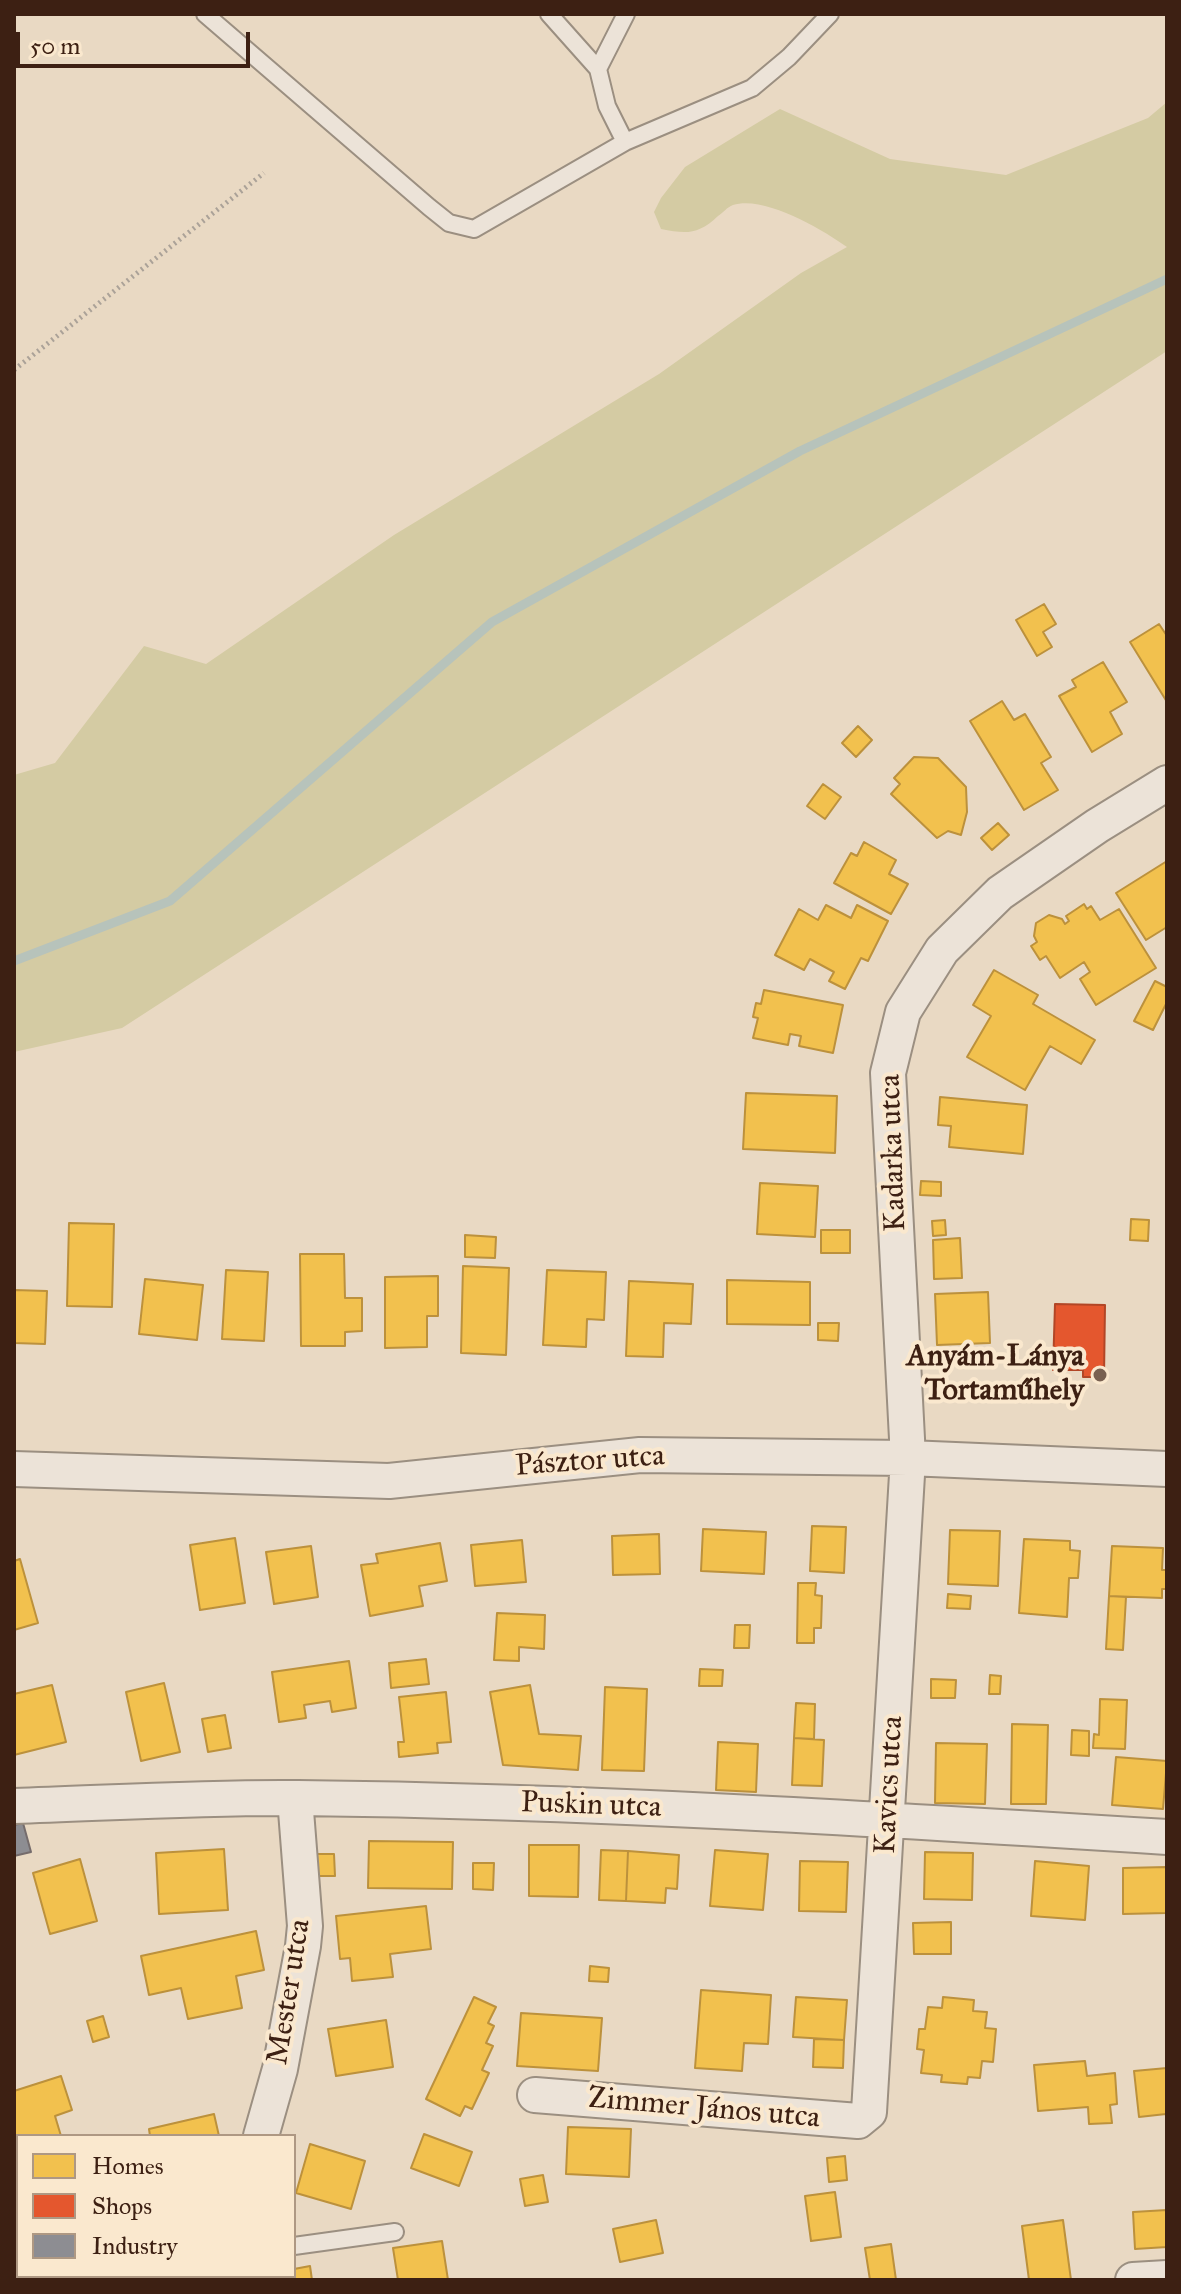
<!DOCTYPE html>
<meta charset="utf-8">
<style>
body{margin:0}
#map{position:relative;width:1181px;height:2294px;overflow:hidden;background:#e9d9c3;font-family:"IM FELL Great Primer",serif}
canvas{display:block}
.frame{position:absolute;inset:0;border:16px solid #3d2013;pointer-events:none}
.legend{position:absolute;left:16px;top:2134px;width:280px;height:144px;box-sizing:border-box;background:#fae8ce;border:2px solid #ae9883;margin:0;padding:10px 14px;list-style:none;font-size:24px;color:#3d2013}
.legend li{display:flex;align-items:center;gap:16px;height:40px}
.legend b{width:40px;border:2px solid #ae9883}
.scale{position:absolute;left:16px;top:32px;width:234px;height:36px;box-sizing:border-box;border:4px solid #3d2013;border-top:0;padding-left:10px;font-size:24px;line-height:28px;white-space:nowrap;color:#3d2013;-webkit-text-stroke:6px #fae8ce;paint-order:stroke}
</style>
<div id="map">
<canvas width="1181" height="2294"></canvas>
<div class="frame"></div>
<ul class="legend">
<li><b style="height:22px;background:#f2c14e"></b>Homes</li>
<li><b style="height:22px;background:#e4572e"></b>Shops</li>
<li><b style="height:22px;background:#8d8d92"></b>Industry</li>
</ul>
<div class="scale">50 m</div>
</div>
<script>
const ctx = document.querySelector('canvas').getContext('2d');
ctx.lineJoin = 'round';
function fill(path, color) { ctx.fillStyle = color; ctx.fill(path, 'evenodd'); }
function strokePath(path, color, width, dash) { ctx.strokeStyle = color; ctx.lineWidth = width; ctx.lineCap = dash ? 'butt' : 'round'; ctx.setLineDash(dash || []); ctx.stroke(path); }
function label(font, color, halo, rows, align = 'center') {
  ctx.font = font + ' "IM FELL Great Primer",serif'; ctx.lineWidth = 8; ctx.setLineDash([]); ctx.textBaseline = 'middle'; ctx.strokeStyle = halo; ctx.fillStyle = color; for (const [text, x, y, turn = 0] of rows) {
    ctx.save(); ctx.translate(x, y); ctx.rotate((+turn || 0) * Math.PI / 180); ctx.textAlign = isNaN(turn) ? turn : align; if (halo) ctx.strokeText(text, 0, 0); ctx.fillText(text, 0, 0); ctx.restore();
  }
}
const green = new Path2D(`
 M1167 102V351L122 1028 14 1052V775L55 763 144 646 206 664 394 535 659 374 801 273 847 247C822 229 764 195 733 205 727 207 723 213 718 216 698 235 686 234 661 229L654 212 661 198 685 167 780 109 890 159 1006 175 1148 118Z`);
const homes = new Path2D(`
 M1044 604 1056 624 1043 632 1052 647 1037 656 1016 620Z
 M1159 624 1167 636V702L1130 642Z
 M1103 662 1127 702 1110 712 1122 734 1092 752 1059 696 1076 687 1072 680Z
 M1002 701 1014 720 1025 714 1051 757 1041 763 1058 790 1024 810 970 721Z
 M858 726 872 740 856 757 842 743Z
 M914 757 938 758 966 787 967 812 961 835 948 831 937 838 891 794 900 784 894 778Z
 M823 784 841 797 825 819 807 806Z
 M998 823 1009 835 992 850 981 838Z
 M864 842 896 860 889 874 908 884 891 914 834 883 851 853 857 856Z
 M1167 861V927L1146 940 1116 893Z
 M1084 904 1087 909 1091 906 1100 920 1119 909 1156 968 1096 1005 1080 979 1090 972 1084 962 1060 978 1046 956 1040 960 1031 946 1037 942 1034 936 1036 923 1049 915 1062 919 1065 924 1069 921 1066 916Z
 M826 905 851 918 857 905 888 921 868 961 861 958 845 989 829 981 834 972 810 959 804 970 775 955 799 909 818 920Z
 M994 970 1038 995 1033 1004 1095 1040 1081 1064 1050 1046 1025 1090 967 1057 991 1016 973 1005Z
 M1155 981 1167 987V1002L1153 1030 1134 1021Z
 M764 990 843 1005 833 1053 799 1046 801 1036 790 1034 788 1045 753 1038 758 1018 753 1017 756 1003 761 1004Z
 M746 1093 837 1096 835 1153 743 1149Z
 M940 1097 1027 1105 1023 1154 949 1147 951 1126 938 1125Z
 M921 1181 941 1182V1196L920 1195Z
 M760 1183 818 1186 815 1237 757 1234Z
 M1131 1219 1149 1220 1148 1241 1130 1240Z
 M945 1220 946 1235 933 1236 932 1221Z
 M69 1223 114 1224 112 1307 67 1306Z
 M821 1230H850V1253H821Z
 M465 1235 496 1237 495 1258 465 1257Z
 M960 1238 962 1278 934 1279 933 1240Z
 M300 1254H344L345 1298H362V1331L345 1332V1346H301Z
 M463 1266 509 1268 506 1355 461 1353Z
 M226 1270 268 1272 264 1341 222 1339Z
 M547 1270 606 1272 604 1320 587 1319 586 1347 543 1345Z
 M438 1276V1316H427V1347L385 1348V1277Z
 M145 1279 203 1285 197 1340 139 1334Z
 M727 1280 810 1282V1325L727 1324Z
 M629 1281 693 1284 691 1324 664 1323 663 1357 626 1356Z
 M14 1290 47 1291 45 1344 14 1343Z
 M988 1292 990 1343 937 1345 935 1294Z
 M818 1323H839L838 1341 818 1340Z
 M812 1526 846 1527 844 1573 810 1571Z
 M703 1529 766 1532 764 1574 701 1571Z
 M950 1530 1000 1531 998 1586 948 1584Z
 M659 1534 660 1574 613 1575 612 1536Z
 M235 1538 245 1603 200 1610 190 1545Z
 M1024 1539 1070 1541V1550L1080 1551 1078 1578H1069L1067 1617 1019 1613Z
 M522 1540 526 1582 475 1586 471 1545Z
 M440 1543 447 1581 419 1586 423 1606 370 1616 361 1565 378 1563 376 1554Z
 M311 1546 318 1597 274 1604 266 1552Z
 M1112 1546 1163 1548 1162 1570H1167V1589H1162V1598L1109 1596Z
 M20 1559 38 1623 14 1630V1561Z
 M798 1583H816L815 1595 822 1596 821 1628H814V1643H797Z
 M948 1594 971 1596 970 1609 947 1608Z
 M1109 1596 1126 1597 1123 1650 1106 1649Z
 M497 1613 545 1615 544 1649 519 1647V1661L494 1660Z
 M735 1625H750L749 1648H734Z
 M426 1659 429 1684 391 1688 389 1663Z
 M349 1661 356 1708 332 1712 330 1701 304 1705 306 1718 279 1722 272 1672Z
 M700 1669 723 1670 722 1686H699Z
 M990 1675 1001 1676 1000 1694H989Z
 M931 1679 956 1680 955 1698H931Z
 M164 1683 180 1752 141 1761 126 1692Z
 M52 1685 66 1742 14 1755V1694Z
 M530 1685 539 1734 581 1736 578 1770 503 1765 490 1692Z
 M605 1687 647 1689 644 1771 602 1770Z
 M446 1692 451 1742 437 1743 438 1753 399 1757 398 1742H404L399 1697Z
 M1100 1699 1127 1700 1125 1749 1093 1748 1094 1734 1099 1735Z
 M796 1703 815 1704 814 1739 794 1738Z
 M225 1715 231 1748 208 1752 202 1719Z
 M1012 1724 1048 1725 1046 1804H1011Z
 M1072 1730 1089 1731V1756L1071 1755Z
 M794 1738 824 1740 822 1786 792 1785Z
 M718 1742 758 1744 756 1792 716 1790Z
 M936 1743 987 1744 985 1804 935 1803Z
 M1116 1757 1167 1761 1163 1809 1112 1805Z
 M369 1841 453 1842 452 1889 368 1888Z
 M529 1845H579L578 1897 529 1896Z
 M224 1849 228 1910 159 1914 156 1853Z
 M601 1850 628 1851 626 1901 599 1900Z
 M715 1850 768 1854 763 1910 710 1906Z
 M628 1851 679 1855 677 1889 666 1888 665 1903 626 1901Z
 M925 1852 973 1853 972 1900 924 1899Z
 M315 1854H334L335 1876H315Z
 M80 1859 97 1921 50 1934 33 1873Z
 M800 1861 848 1862 846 1912 799 1911Z
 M1035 1861 1089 1866 1085 1920 1031 1916Z
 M473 1863H494L493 1890 473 1889Z
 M1167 1867V1913L1123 1914V1868Z
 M426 1906 431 1949 390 1954 393 1977 352 1981 350 1958 340 1959 336 1916Z
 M951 1922V1954H914L913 1923Z
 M256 1931 264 1970 236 1976 242 2008 188 2019 181 1988 149 1995 141 1956Z
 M590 1966 609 1968 608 1982 589 1981Z
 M701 1990 771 1995 768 2044 744 2043 742 2071 695 2068Z
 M474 1997 496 2007 488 2023 494 2026 486 2043 493 2046 482 2070 489 2073 472 2109 465 2106 460 2116 426 2099Z
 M796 1997 847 2000 844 2040 793 2037Z
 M943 1997 974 2000 973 2011 987 2012 985 2028 996 2029 993 2062 982 2061 980 2078 968 2077 967 2084 941 2082 942 2075 921 2073 924 2050 917 2049 919 2029H925L928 2007 942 2008Z
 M521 2013 602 2018 598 2071 517 2066Z
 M103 2016 109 2037 93 2042 87 2021Z
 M386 2020 393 2067 336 2076 328 2029Z
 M814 2039 844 2040 843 2068 813 2067Z
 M1085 2061 1087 2076 1115 2073 1117 2104 1110 2105 1112 2123 1089 2124 1088 2107 1038 2111 1034 2065Z
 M1167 2068V2120L1166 2114 1139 2117 1134 2071Z
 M61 2076 72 2110 55 2116 61 2136H18V2173L14 2174V2091Z
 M214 2114 219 2136H150L149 2129Z
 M568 2127 631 2129 629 2177 566 2174Z
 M424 2134 472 2152 459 2186 411 2168Z
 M310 2144 365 2161 351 2209 296 2193Z
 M845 2156 847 2180 829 2182 827 2158Z
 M543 2175 548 2202 525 2206 520 2179Z
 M835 2192 841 2237 811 2241 805 2196Z
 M1167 2210V2247L1135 2249 1133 2212Z
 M656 2220 663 2253 620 2262 613 2229Z
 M1063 2220 1071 2280H1029L1022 2226Z
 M442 2241 448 2280H398L393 2248Z
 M891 2244 896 2280H870L865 2248Z
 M310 2266 312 2280H267L266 2276H294V2269Z
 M82 2276H150L146 2278 147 2280H83Z`);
const shops = new Path2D(`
 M1055 1304 1105 1305 1104 1377H1083V1370H1053Z`);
const industry = new Path2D(`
 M23 1823 31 1852 14 1856V1825Z`);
const stream = new Path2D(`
 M14 961 170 901 492 622 800 451 1167 279`);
const path = new Path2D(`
 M14 370 264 173`);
const lane = new Path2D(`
 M205 14 429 207 449 223 474 229 625 142 752 88 789 57 830 14
 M549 14 598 69 607 106 625 142
 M598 69 626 14
 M294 2246 395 2232`);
const street = new Path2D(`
 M14 1469 389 1481 640 1455 908 1458 1167 1469
 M14 1806C108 1803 203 1797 298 1798 588 1801 878 1819 1167 1837
 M535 2095 858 2121 869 2112 908 1458 888 1073 903 1012 942 950 1000 893 1097 826 1167 783
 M261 2136 280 2069 303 1946 305 1926 295 1798
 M192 2280 193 2276
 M1133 2280 1167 2278`);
const markers = [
 [1100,1375,8,"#796151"]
];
const streetNames = [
 ["Kadarka utca",894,1153,-92],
 ["Pásztor utca",590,1462,-4],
 ["Kavics utca",890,1785,-87],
 ["Puskin utca",591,1806,2],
 ["Mester utca",290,1992,-81],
 ["Zimmer János utca",704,2109,5]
];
const poiNames = [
 ["Anyám-Lánya",1084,1358],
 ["Tortaműhely",1084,1392]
];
fill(green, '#d4cba3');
fill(homes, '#f2c14e');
strokePath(homes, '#bc913c', 2);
fill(shops, '#e4572e');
strokePath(shops, '#b24626', 2);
fill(industry, '#8d8d92');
strokePath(industry, '#756c6c', 2);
strokePath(stream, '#b7c3bb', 9);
strokePath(lane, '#9b8f81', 20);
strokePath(street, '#9b8f81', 38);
strokePath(path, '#aba298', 5, [2, 4]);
strokePath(lane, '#ece3d8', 16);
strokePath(street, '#ece3d8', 34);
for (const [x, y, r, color] of markers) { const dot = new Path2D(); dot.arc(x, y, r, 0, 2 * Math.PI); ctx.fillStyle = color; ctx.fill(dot); strokePath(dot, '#fae8ce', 3); }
label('30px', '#3d2013', '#fae8ce', streetNames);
label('bold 30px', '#3d2013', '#fae8ce', poiNames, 'right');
</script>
